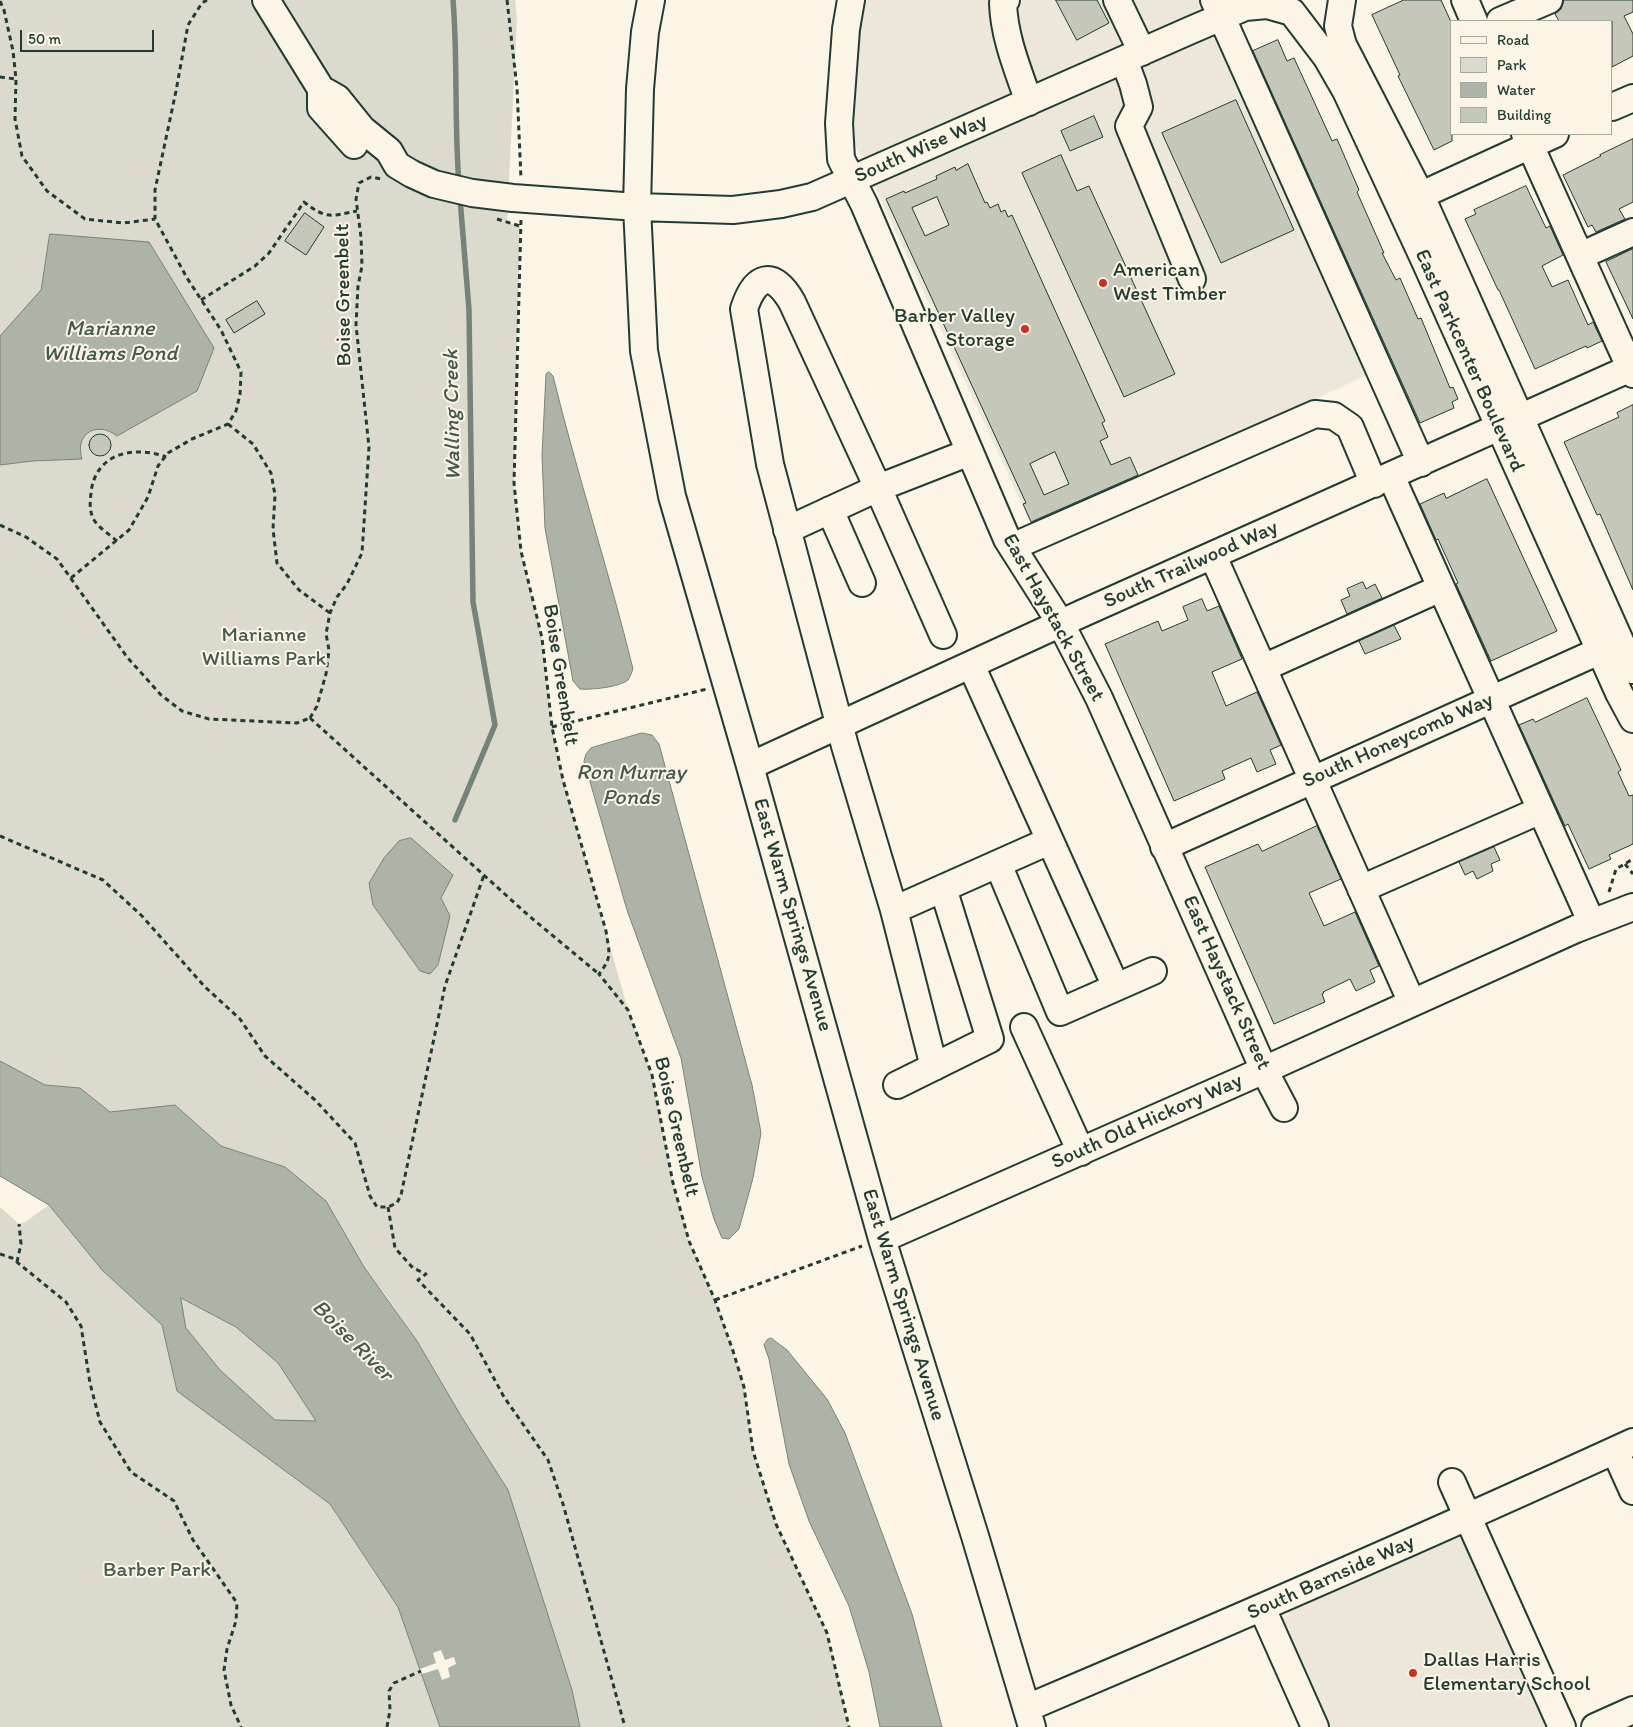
<!DOCTYPE html>
<style>
body{margin:0}
#map{position:relative;width:1633px;height:1727px;overflow:hidden;background:#fcf5e5;font-family:Itim,sans-serif}
canvas{display:block}
.legend{position:absolute;left:1450px;top:20px;width:162px;height:115px;box-sizing:border-box;background:#fcf5e5;border:1px solid #a4ab9e;margin:0;padding:6px 9px;list-style:none;font-size:15px;color:#1f3d34}
.legend li{display:flex;align-items:center;gap:10px;height:25px}
.legend b{width:25px;border:1px solid #a4ab9e}
.scale{position:absolute;left:20px;top:30px;width:134px;height:22px;box-sizing:border-box;border:2px solid #1f3d34;border-top:0;padding-left:6px;font-size:15px;line-height:18px;white-space:nowrap;color:#1f3d34;-webkit-text-stroke:4px #fcf5e5;paint-order:stroke}
</style>
<div id="map">
<canvas width="1633" height="1727"></canvas>
<ul class="legend">
<li><b style="height:6px;background:#fcf5e5"></b>Road</li>
<li><b style="height:14px;background:#dcdacc"></b>Park</li>
<li><b style="height:14px;background:#aeb3a7"></b>Water</li>
<li><b style="height:14px;background:#c5c7b9"></b>Building</li>
</ul>
<div class="scale">50 m</div>
</div>
<script>
const ctx = document.querySelector('canvas').getContext('2d');
ctx.lineJoin = 'round';
function fill(path, color) { ctx.fillStyle = color; ctx.fill(path, 'evenodd'); }
function strokePath(path, color, width, dash) { ctx.strokeStyle = color; ctx.lineWidth = width; ctx.lineCap = dash ? 'butt' : 'round'; ctx.setLineDash(dash || []); ctx.stroke(path); }
function label(font, color, halo, rows, align = 'center') {
  ctx.font = font + ' Itim,sans-serif'; ctx.lineWidth = 4; ctx.setLineDash([]); ctx.textBaseline = 'middle'; ctx.strokeStyle = halo; ctx.fillStyle = color; for (const [text, x, y, turn = 0] of rows) {
    ctx.save(); ctx.translate(x, y); ctx.rotate((+turn || 0) * Math.PI / 180); ctx.textAlign = isNaN(turn) ? turn : align; if (halo) ctx.strokeText(text, 0, 0); ctx.fillText(text, 0, 0); ctx.restore();
  }
}
const built = new Path2D(`
 M867 0H1202L1372 373 1033 528 842 116 858 20Z
 M1447 1532 1451 1541 1462 1536 1548 1727H1327L1279 1619 1289 1615 1285 1605Z`);
const green = new Path2D(`
 M0 0H515L517 20 507 222 520 226 514 483 521 551 542 638 552 727 563 780 628 1010 652 1075 673 1183 689 1241 715 1300 733 1351 744 1388 753 1451 776 1524 827 1633 849 1727H580L572 1690 508 1490 461 1416 417 1341 387 1297 285 1167 221 1146 175 1105 110 1112 80 1088 45 1085 0 1061Z
 M49 1205 102 1270 162 1325 177 1391 330 1504 398 1607 440 1727H0V1207L19 1224 25 1222Z
 M180 1298 236 1327 278 1363 316 1421H275L220 1370 186 1328Z`);
const water = new Path2D(`
 M50 234 149 242 214 348 197 391 117 436C97 420 74 434 82 459L32 461 0 465V336L41 290Z
 M549 372 553 376C577 474 609 571 633 669 632 672 630 677 628 680 620 687 591 690 580 689L573 681 545 528 542 456 546 374Z
 M642 733 652 735 659 744 752 1085 761 1133 753 1178 739 1229 729 1239 722 1238 714 1219 702 1177 681 1058 627 910 584 761 586 754 591 748Z
 M411 838 453 875 441 898 450 916 438 965 430 974 420 971 373 905 369 883 384 858 399 841Z
 M0 1061 45 1085 80 1088 110 1112 175 1105 221 1146 285 1167 326 1201 364 1267 417 1341 461 1416 508 1490 572 1690 580 1727H440L398 1607 330 1504 177 1391 162 1325 102 1270 49 1205 0 1176ZM181 1298 236 1327 278 1363 316 1421 275 1420 220 1370 186 1328Z
 M771 1338 787 1350 827 1399 845 1433 912 1614 942 1727H880L869 1672 849 1606 809 1521 789 1464 769 1359 764 1345 767 1340Z`);
const pier = new Path2D(`
 M441 1650 445 1660 454 1657 456 1664 448 1668 450 1677 442 1680 438 1669 422 1674 420 1669 436 1663 433 1653Z`);
const stream = new Path2D(`
 M453 0C458 61 454 122 459 184
 M455 820 495 725 473 602 469 310 460 198`);
const building = new Path2D(`
 M1056 0H1097L1109 23 1077 40Z
 M1404 0H1441L1452 24V141L1434 150 1398 76 1400 75 1372 15Z
 M1564 0H1633V12L1624 16 1633 34V56L1612 67V21H1559L1555 14 1561 9Z
 M1278 40 1287 61 1294 58 1332 141 1337 139 1359 190 1357 192 1384 253H1382L1396 280 1400 278 1418 319 1421 318 1450 388 1453 387 1458 399 1452 402 1454 408 1420 423 1253 51Z
 M1236 100 1294 230 1221 263 1162 133Z
 M1094 116 1103 137 1070 151 1061 131Z
 M1633 139V202L1619 209 1625 219 1596 232 1592 225 1588 227 1563 175 1601 156 1600 155Z
 M1061 155 1077 191 1089 186 1175 374 1124 397 1022 173Z
 M968 164 985 203 987 202 990 208 998 204 1001 212 1005 210 1008 217 1012 215 1105 421 1102 423 1108 437 1100 441 1111 465 1130 457 1138 475 1031 522 1023 504 1026 503 886 199 904 191 905 193 937 179 936 176 955 167 956 170ZM937 197 949 225 925 236 912 208ZM1055 452 1069 484 1044 495 1030 464Z
 M1526 186 1546 228 1550 226 1563 255 1542 266 1552 287 1568 280 1588 325 1593 322 1602 341 1587 348 1586 346 1535 369 1499 290H1498L1465 219 1476 214 1474 210Z
 M305 213 324 227 306 255 285 241Z
 M1633 249V319L1606 262Z
 M257 301 265 314 234 333 226 320Z
 M1633 405V590L1600 514 1597 515 1564 442 1619 417 1617 413Z
 M89 445a11 11 0 1 1 22 0a11 11 0 1 1-22 0Z
 M1487 479 1557 631 1491 661 1456 584 1458 583 1438 539 1436 540 1420 504 1444 493 1446 498Z
 M1363 582 1366 589 1375 584 1382 598 1347 614 1341 600 1350 596 1347 589Z
 M1202 599 1207 611 1219 606 1242 659 1212 672 1226 706 1257 692 1281 745 1270 750 1276 764 1257 772 1251 758 1222 771 1225 779 1174 801 1105 644 1158 621 1162 631 1188 620 1183 607Z
 M1394 625 1401 639 1365 654 1359 641Z
 M1587 698 1621 770 1618 772 1629 796 1633 795V844L1609 855 1611 859 1589 869 1568 824 1565 826 1519 725 1533 719 1535 722Z
 M1317 826 1341 879 1309 893 1324 926 1355 912 1379 966 1370 970 1375 982 1356 991 1350 979 1323 992 1324 993 1322 994 1325 1002 1274 1024 1205 867 1258 844 1262 851Z
 M1494 847 1500 860 1491 864 1493 871 1477 879 1473 871 1465 875 1459 862Z`);
const path = new Path2D(`
 M507 0 517 88 521 179
 M0 1 4 10 13 51 16 79 15 119 22 156 47 191 85 219 123 223 155 219
 M0 77 16 79
 M497 219 520 226
 M521 220 514 483 521 551 542 638 552 727 563 780 606 931C609 953 613 956 599 974L628 1010 652 1075 673 1183 689 1241 715 1300 733 1351 744 1387 753 1451 776 1524 827 1633 849 1727
 M201 300 255 266 269 253 304 202C327 220 331 216 357 211
 M228 424 253 444 271 473 275 495 273 529 277 563 299 590 330 613
 M0 525 26 537 57 559 127 657 161 695 182 711 209 719 297 723 310 718
 M117 541C109 534 99 528 94 520 89 511 90 502 91 493 95 453 134 445 166 457
 M71 578 129 530 148 497 158 466 168 453 192 439 228 424 236 411 240 394 241 372 221 330 187 278 155 219V190L176 91 188 25 202 3 207 0
 M310 718 317 706 326 674 329 650 326 634 330 613 337 597 347 584 362 553 369 447 356 325 358 286 362 266 361 237 356 199 359 183 371 177 381 179
 M310 718 528 915 599 974
 M552 727 707 689
 M0 836 103 880 142 916 204 986 240 1019 265 1056 315 1100 355 1143 370 1196 377 1207H388L397 1203 401 1195 445 986 484 875
 M1625 864 1633 874
 M1609 892 1616 869 1633 859
 M388 1207 395 1248 413 1268 426 1274 418 1280 470 1334 504 1397 548 1460 563 1504 625 1727
 M0 1254 12 1258 66 1302 81 1326 90 1383 100 1422 131 1472 174 1501 193 1540 237 1603 236 1621 227 1649 224 1670 231 1705 241 1727
 M17 1262 21 1244 19 1224
 M715 1300 862 1246
 M387 1727 390 1710 389 1691 394 1683 421 1671`);
const minor = new Path2D(`
 M266 0 321 89 337 98 362 129 389 151 397 165 412 174 434 184 472 193 513 198 637 207 733 210 781 204 812 197 1191 30 1245 7 1267 5 1292 12
 M651 0 645 32 640 89 637 207 644 351 672 496 750 766 882 1239 975 1536 1032 1727
 M851 0 846 29 839 123 841 159 864 204 1007 539 1061 624 1099 698 1264 1070 1284 1108
 M1006 0 1003 3C1004 37 1018 70 1029 102
 M1117 0 1142 52
 M1214 0 1421 463
 M1342 0 1338 26 1343 45 1421 196 1633 670
 M1465 0 1474 21
 M1292 12 1327 58 1346 91 1424 259 1619 693 1633 719
 M1500 21 1549 0
 M1124 60 1133 84 1139 107 1129 126 1192 279
 M321 89V108L354 145
 M1612 107 1633 98
 M1525 134 1633 374
 M1406 202 1555 134
 M1580 256 1633 232
 M1391 476 1590 919
 M830 510 862 583
 M787 530 878 488 970 452
 M1012 547 1315 414 1334 416 1350 427 1374 484
 M1213 556 1412 1003
 M971 665 1116 987
 M1263 668 1441 588
 M750 766 1081 614 1633 367
 M1164 847 1617 643
 M998 864 1060 1012 1153 971
 M1361 889 1541 810
 M894 910 845 746 770 464 744 309C755 275 773 269 792 302L878 488 943 635
 M1024 1027 1081 1152
 M934 1067 894 910 1049 841
 M897 1085 990 1039 943 888
 M882 1239 1244 1079 1576 929 1633 907
 M1615 1451 1633 1491
 M1452 1482 1562 1727
 M1262 1608 1315 1727
 M1027 1708C1230 1622 1432 1534 1633 1442
 M1595 1727 1633 1710`);
const markers = [
 [1103,283,5,"#c8321e"],
 [1025,329,5,"#c8321e"],
 [1413,1673,5,"#c8321e"]
];
const streetNames = [
 ["South Wise Way",921,149,-24],
 ["Boise Greenbelt",344,295,-91],
 ["East Parkcenter Boulevard",1469,361,66],
 ["South Trailwood Way",1191,565,-24],
 ["East Haystack Street",1053,618,61],
 ["Boise Greenbelt",560,675,81],
 ["South Honeycomb Way",1398,741,-24],
 ["East Warm Springs Avenue",792,915,74],
 ["East Haystack Street",1226,983,66],
 ["South Old Hickory Way",1147,1122,-24],
 ["Boise Greenbelt",676,1127,77],
 ["East Warm Springs Avenue",903,1305,73],
 ["South Barnside Way",1331,1578,-24]
];
const poiNames = [
 ["American",1113,271],
 ["West Timber",1113,295],
 ["Barber Valley",1015,317,"right"],
 ["Storage",1015,341,"right"],
 ["Dallas Harris",1423,1661],
 ["Elementary School",1423,1685]
];
const parkNames = [
 ["Marianne",264,636],
 ["Williams Park",264,660],
 ["Barber Park",157,1571]
];
const waterNames = [
 ["Marianne",110,329],
 ["Williams Pond",110,354],
 ["Walling Creek",453,415,-91],
 ["Ron Murray",631,773],
 ["Ponds",631,798],
 ["Boise River",352,1341,45]
];
fill(built, '#ece7d8');
fill(green, '#dcdacc');
fill(water, '#aeb3a7');
strokePath(water, '#758479', 1);
fill(pier, '#fcf5e5');
strokePath(stream, '#758479', 5.5);
fill(building, '#c5c7b9');
strokePath(building, '#1f3d34', 1);
strokePath(minor, '#1f3d34', 30);
strokePath(path, '#1f3d34', 3, [5, 4]);
strokePath(minor, '#fcf5e5', 26);
for (const [x, y, r, color] of markers) { const dot = new Path2D(); dot.arc(x, y, r, 0, 2 * Math.PI); ctx.fillStyle = color; ctx.fill(dot); strokePath(dot, '#fcf5e5', 2); }
label('21px', '#1f3d34', '#fcf5e5', streetNames);
label('21px', '#1f3d34', '#fcf5e5', poiNames, 'left');
label('21px', '#455c52', '#fcf5e5', parkNames);
label('italic 22px', '#435a51', '#fcf5e5', waterNames);
</script>
